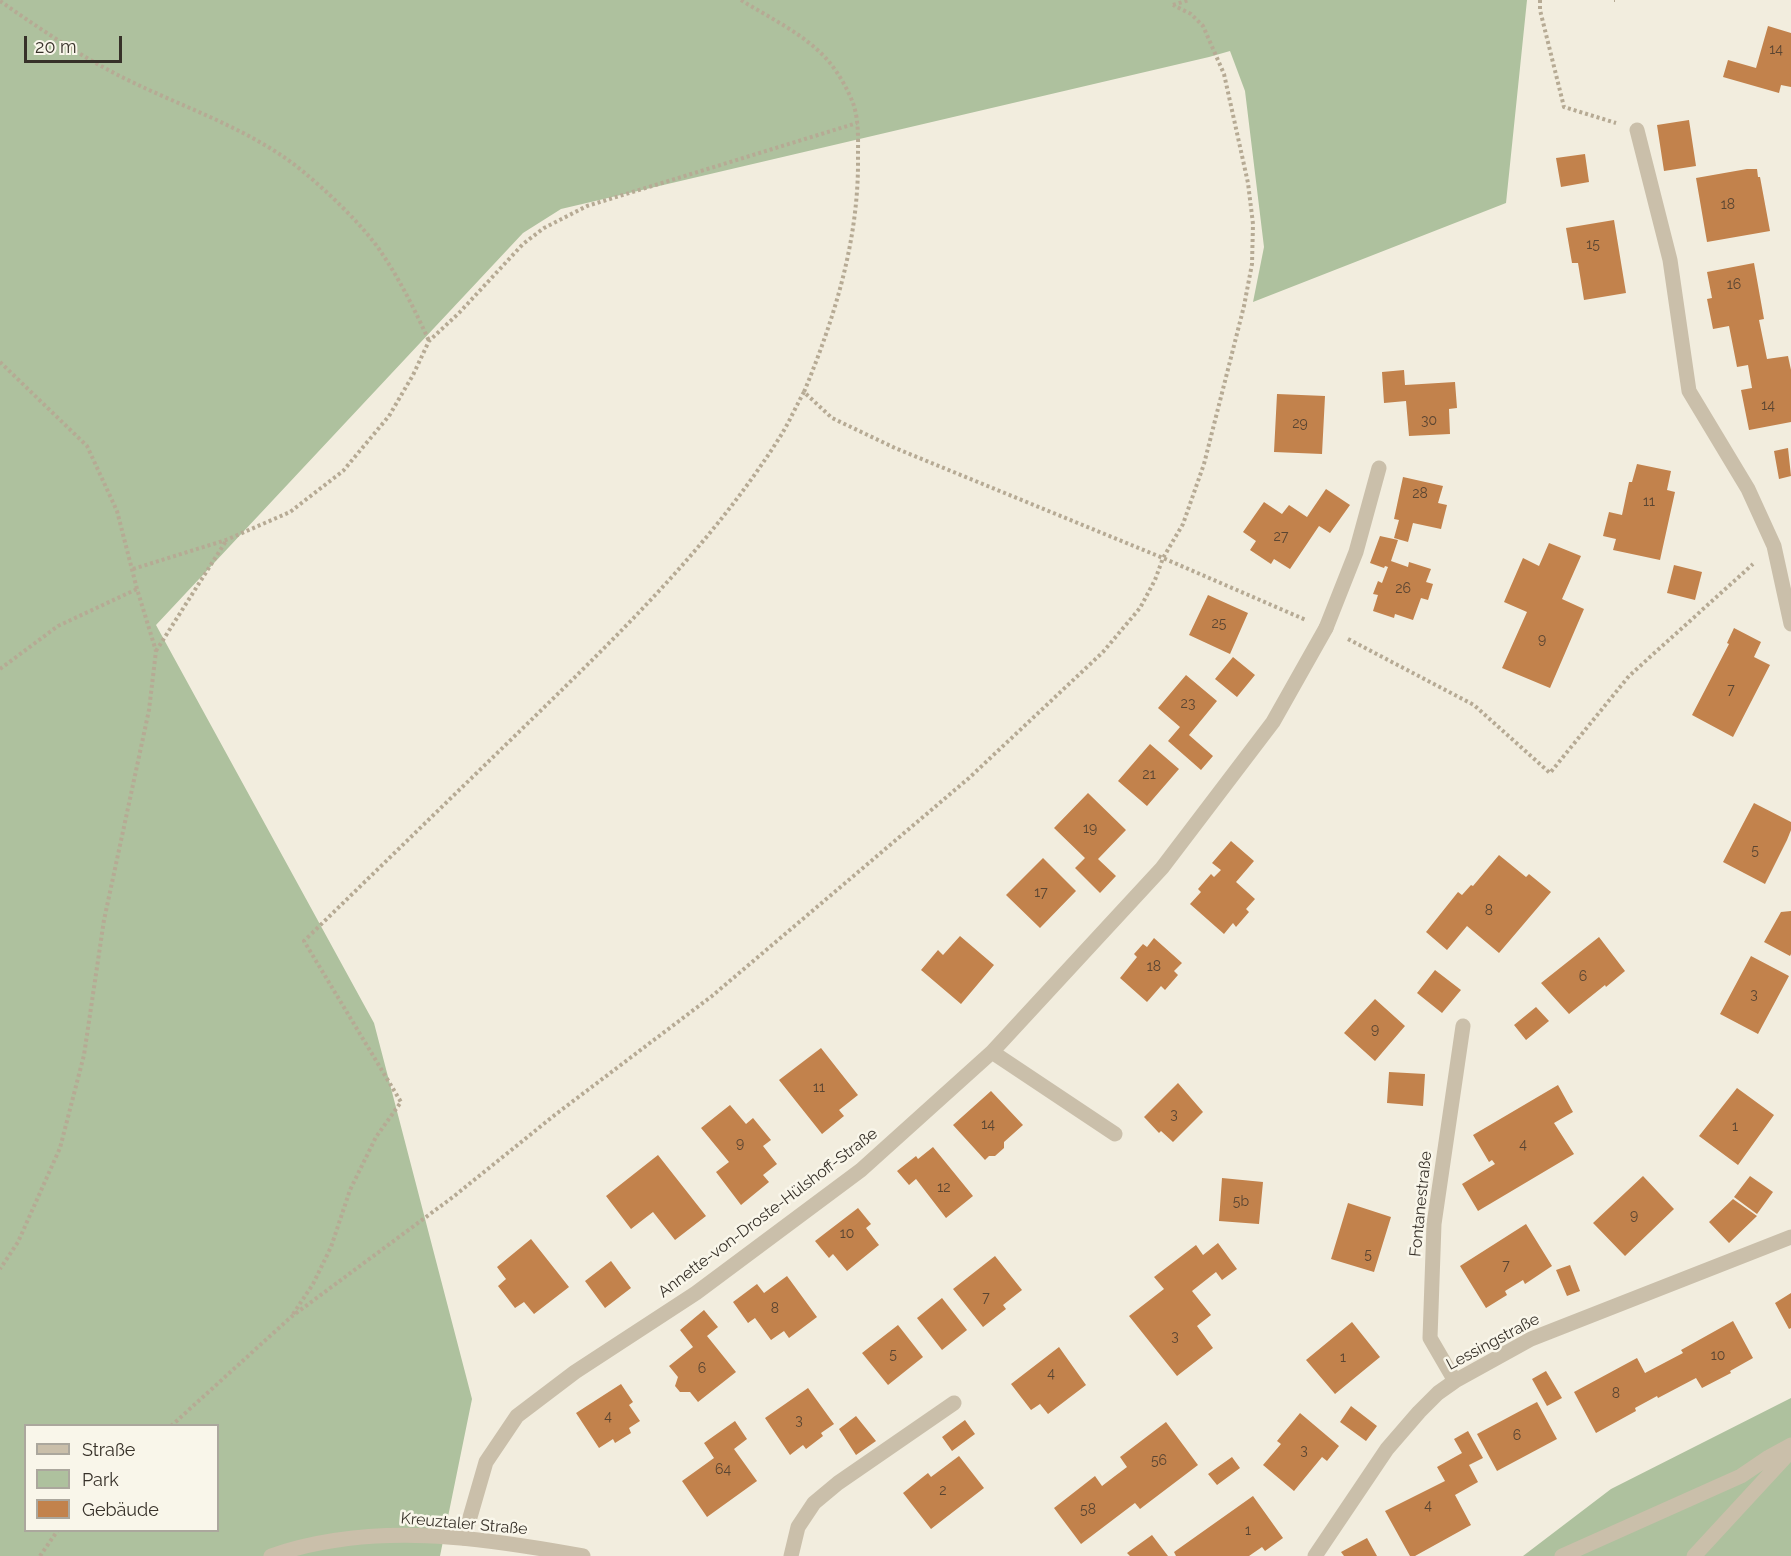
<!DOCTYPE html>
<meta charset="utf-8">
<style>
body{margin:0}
#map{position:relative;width:1791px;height:1556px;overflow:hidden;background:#f2edde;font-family:Raleway,sans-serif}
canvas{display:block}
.legend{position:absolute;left:24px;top:1424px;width:195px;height:108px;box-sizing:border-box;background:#f9f6ea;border:2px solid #aba79d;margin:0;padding:8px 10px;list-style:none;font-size:18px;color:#373129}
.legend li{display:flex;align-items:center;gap:12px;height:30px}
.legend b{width:30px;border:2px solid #aba79d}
.scale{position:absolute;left:24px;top:36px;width:98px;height:27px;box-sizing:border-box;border:3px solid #373129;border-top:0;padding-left:8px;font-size:18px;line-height:21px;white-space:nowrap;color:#373129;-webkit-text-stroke:4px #f9f6ea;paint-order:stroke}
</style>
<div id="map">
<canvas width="1791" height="1556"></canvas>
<ul class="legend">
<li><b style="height:8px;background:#cabfaa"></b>Straße</li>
<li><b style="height:16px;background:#aec19e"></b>Park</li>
<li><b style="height:16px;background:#c2824c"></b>Gebäude</li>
</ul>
<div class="scale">20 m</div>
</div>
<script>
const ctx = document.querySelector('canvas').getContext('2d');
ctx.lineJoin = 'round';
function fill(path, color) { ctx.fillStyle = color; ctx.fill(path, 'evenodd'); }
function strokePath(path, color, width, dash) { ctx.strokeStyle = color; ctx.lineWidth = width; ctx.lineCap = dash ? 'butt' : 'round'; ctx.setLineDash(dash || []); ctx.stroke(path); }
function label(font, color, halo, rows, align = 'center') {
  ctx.font = font + ' Raleway,sans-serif'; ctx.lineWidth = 5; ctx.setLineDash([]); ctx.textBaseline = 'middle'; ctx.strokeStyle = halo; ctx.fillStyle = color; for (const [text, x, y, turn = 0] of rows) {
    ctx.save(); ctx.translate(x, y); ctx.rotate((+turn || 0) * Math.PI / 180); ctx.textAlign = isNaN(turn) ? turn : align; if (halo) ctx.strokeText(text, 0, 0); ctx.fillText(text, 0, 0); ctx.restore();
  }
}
const green = new Path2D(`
 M0 0H1527L1506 203 1253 302 1264 247 1245 91 1230 51 1209 57 561 209 523 233 156 625 374 1023 472 1399 440 1556H0ZM26 1426H218V1530H26Z
 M1791 1398V1556H1523L1611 1489Z`);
const building = new Path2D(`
 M1768 26 1791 33V87L1781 85 1779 93 1723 77 1728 60 1756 68Z
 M1689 120 1696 166 1664 171 1657 125Z
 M1585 154 1589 182 1561 187 1556 158Z
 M1747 169H1757L1758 177H1760L1770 231 1707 242 1696 178Z
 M1614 220 1626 293 1584 300 1578 263H1572L1566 228Z
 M1754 263 1764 319 1759 320 1767 359 1788 356 1791 370V422L1749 430 1741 390 1752 388 1748 365 1737 367 1729 326 1713 329 1707 299 1712 298 1707 272Z
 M1404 370 1405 385 1455 382 1457 408 1449 409 1450 434 1409 436 1406 401 1384 403 1382 372Z
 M1277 394 1325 396 1322 454 1274 452Z
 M1788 448 1791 476 1779 479 1774 451Z
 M1637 464 1671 471 1667 490 1675 492 1660 560 1613 550 1616 539 1603 536 1609 512 1622 515 1629 482H1632Z
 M1403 477 1443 486 1438 503 1447 505 1441 529 1413 523 1408 542 1394 538 1399 520 1394 519Z
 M1326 489 1350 505 1330 533 1319 526 1290 569 1274 559 1271 564 1250 550 1256 541 1243 532 1264 502 1282 514 1289 505 1307 517Z
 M1380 536 1398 540 1391 561 1408 567 1409 562 1431 569 1426 582 1433 584 1428 600 1421 598 1413 620 1395 614 1394 618 1373 611 1378 595 1373 594 1378 581 1382 583 1388 567 1385 566 1384 568 1370 563Z
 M1549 543 1581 556 1562 599 1584 609 1550 688 1502 668 1527 612 1504 602 1523 558 1539 566Z
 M1674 565 1702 572 1695 600 1667 593Z
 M1208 595 1248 613 1230 654 1189 635Z
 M1734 628 1761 642 1754 657 1770 665 1733 737 1692 715 1729 644 1727 643Z
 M1233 657 1255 675 1237 697 1215 679Z
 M1186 675 1217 701 1189 735 1213 756 1201 770 1168 741 1180 727 1158 708Z
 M1150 744 1179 769 1147 806 1118 781Z
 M1088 793 1126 830 1098 859 1116 876 1100 893 1075 868 1085 858 1054 828Z
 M1754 803 1791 822V830L1787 840 1765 884 1723 862Z
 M1231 841 1254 861 1236 882 1255 899 1246 909 1249 912 1236 927 1233 923 1224 934 1190 904 1201 892 1198 889 1211 874 1214 877 1221 870 1212 863Z
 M1499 855 1526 877 1529 874 1551 892 1499 953 1467 926 1447 950 1426 932 1458 892 1462 895 1471 885 1473 886Z
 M1043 858 1076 891 1040 928 1006 895Z
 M1791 911V954L1790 956 1764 942 1781 912Z
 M960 936 994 965 961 1004 921 970 938 950 943 955Z
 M1599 937 1625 971 1606 987 1605 985 1569 1014 1541 983Z
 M1154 938 1182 963 1174 971 1178 975 1165 990 1161 986 1147 1002 1120 978 1137 957 1134 954 1143 944 1147 947Z
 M1751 956 1789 976 1758 1034 1720 1014Z
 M1435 970 1461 990 1442 1013 1417 993Z
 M1375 999 1405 1026 1375 1061 1344 1033Z
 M1536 1007 1549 1021 1526 1040 1514 1025Z
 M821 1048 858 1095 839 1110 844 1116 822 1134 779 1080Z
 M1389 1072 1425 1074 1423 1106 1387 1103Z
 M1178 1083 1203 1112 1173 1142 1161 1131 1159 1133 1144 1117Z
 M1558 1085 1573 1112 1554 1123 1574 1154 1478 1211 1462 1184 1495 1164 1492 1160 1489 1162 1473 1135Z
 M1737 1088 1774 1115 1738 1165 1699 1136Z
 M991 1091 1023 1125 1004 1142V1148L995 1156H989L985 1160 953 1125Z
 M730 1105 746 1124 753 1118 771 1140 763 1146 777 1164 763 1175 769 1182 741 1205 716 1172 729 1162 701 1128Z
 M933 1147 973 1196 946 1218 916 1179 909 1185 897 1171 916 1156 918 1159Z
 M658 1155 706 1216 675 1240 653 1212 631 1229 606 1196Z
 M1643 1176 1674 1209 1625 1256 1593 1223Z
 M1750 1176 1773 1192 1757 1214 1734 1197Z
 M1222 1178 1263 1182 1259 1224 1219 1221Z
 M1733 1199 1757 1216 1729 1243 1709 1222Z
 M1348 1203 1391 1217 1374 1272 1331 1259Z
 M858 1208 871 1224 866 1228 879 1245 847 1271 833 1254 829 1258 815 1241Z
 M1526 1224 1552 1266 1525 1284 1523 1280 1505 1291 1507 1295 1486 1308 1460 1266Z
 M531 1239 569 1287 534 1314 524 1302 515 1308 498 1286 506 1279 497 1267Z
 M1218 1243 1237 1269 1222 1280 1216 1272 1192 1291 1211 1315 1197 1326 1213 1348 1177 1376 1129 1316 1164 1289 1154 1277 1196 1245 1203 1255Z
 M995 1256 1022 1290 1003 1305 1006 1309 983 1327 953 1289Z
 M611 1261 631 1288 605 1308 585 1281Z
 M1570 1265 1580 1291 1567 1296 1556 1270Z
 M787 1276 817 1317 789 1338 784 1331 771 1340 755 1318 748 1323 733 1302 757 1284 764 1293Z
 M1791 1293V1328L1789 1329 1775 1303Z
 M942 1298 967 1330 942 1350 917 1318Z
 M704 1310 718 1327 707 1336 736 1372 698 1402 690 1392H680L675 1386 678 1377 669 1366 693 1347 680 1330Z
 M1733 1321 1753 1358 1730 1371 1731 1373 1702 1388 1696 1378 1658 1398 1657 1396 1635 1408 1636 1411 1596 1433 1574 1392 1637 1358 1645 1373 1683 1353 1681 1350Z
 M1352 1322 1380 1357 1335 1394 1306 1360Z
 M898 1325 923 1357 888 1385 862 1353Z
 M1059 1347 1086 1385 1048 1414 1040 1404 1031 1410 1011 1384Z
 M1546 1371 1562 1398 1547 1406 1532 1379Z
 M621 1384 633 1402 629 1405 640 1421 629 1428 631 1433 615 1443 613 1439 599 1448 576 1413Z
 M808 1388 834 1424 821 1433 823 1436 806 1449 803 1445 790 1455 765 1418Z
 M1537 1402 1557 1439 1497 1471 1477 1434Z
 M1351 1406 1377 1426 1366 1441 1340 1422Z
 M1300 1413 1339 1446 1327 1461 1322 1457 1294 1491 1263 1465 1281 1444 1277 1441Z
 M856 1416 876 1441 856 1455 839 1429Z
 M965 1420 975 1434 952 1451 942 1437Z
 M735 1421 747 1439 734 1449 757 1481 707 1517 682 1481 714 1458 704 1443Z
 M1166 1422 1198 1465 1140 1509 1135 1503 1081 1544 1054 1508 1095 1476 1102 1486 1115 1476 1127 1467 1120 1457Z
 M1468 1431 1483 1458 1469 1465 1478 1482 1455 1495 1471 1525 1415 1556H1410L1385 1511 1445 1481 1437 1467 1462 1453 1454 1439Z
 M959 1456 984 1488 931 1529 903 1493 928 1473 931 1477Z
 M1232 1457 1240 1468 1217 1485 1208 1474Z
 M1253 1496 1283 1538 1265 1551 1262 1547 1249 1556H1176L1174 1552Z
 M1152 1535 1168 1556H1130L1127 1553Z
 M1367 1538 1377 1556H1344L1341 1552Z`);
const path = new Path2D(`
 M741 0C771 19 807 35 830 63 839 74 848 90 853 103 859 120 858 140 858 157 859 239 835 317 804 392L832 418 895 448 1163 558 1306 620
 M1540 0V10L1564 107 1616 123
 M1614 0H1615
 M0 1C43 31 86 60 132 82 190 110 257 132 306 174 330 194 361 224 379 249 399 278 415 310 429 341
 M1173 5 1189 0
 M0 362 87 446 117 511 137 589 156 651 149 710 104 920 84 1055 60 1148 18 1242 0 1269
 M133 569 226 540 290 512 343 471 389 416 413 375 429 341 459 313 523 244 544 228 587 206 857 123
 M1348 639 1474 705 1550 773 1629 676 1753 564
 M156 651 226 541
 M0 669 58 626 137 589
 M293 1314 313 1284 331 1247 350 1190 376 1137 401 1102 304 941C378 869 452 797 526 725 616 637 709 548 778 440 788 425 795 408 804 392
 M171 1426 291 1317 453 1197 556 1114 712 996 969 778 1103 652 1140 608 1155 580 1163 558 1183 524 1204 464 1244 306 1252 264 1253 224 1248 183 1224 74 1203 26 1191 14 1173 5
 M40 1556 58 1530`);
const service = new Path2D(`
 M1326 628 1356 552 1379 468
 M1562 1556 1741 1476 1769 1457 1791 1445
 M1694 1556 1791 1451`);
const minor = new Path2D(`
 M1637 130 1670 260 1689 391 1748 489 1774 546 1791 624
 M992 1052 1115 1134
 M1455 1381 1430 1338 1434 1224 1463 1026
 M464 1538 486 1462 517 1416 575 1372 696 1293 861 1170 992 1052 1162 868 1273 722 1326 628
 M791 1556 798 1527 814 1503 838 1483 954 1403
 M1315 1556 1387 1449 1419 1412 1438 1393 1455 1381 1531 1339 1791 1237`);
const tertiary = new Path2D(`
 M271 1556C372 1521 480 1537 583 1556`);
const numberNames = [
 ["14",1776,50],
 ["18",1728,205],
 ["15",1593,245],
 ["16",1734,285],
 ["14",1768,406],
 ["30",1429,421],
 ["29",1300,424],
 ["28",1420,494],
 ["11",1649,502],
 ["27",1281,537],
 ["26",1403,589],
 ["25",1219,624],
 ["9",1542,640],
 ["7",1731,690],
 ["23",1188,704],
 ["21",1149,775],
 ["19",1090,829],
 ["5",1755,851],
 ["17",1041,893],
 ["8",1489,911],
 ["18",1154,967],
 ["6",1583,977],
 ["3",1754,995],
 ["9",1375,1030],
 ["11",819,1088],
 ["3",1174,1115],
 ["14",988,1125],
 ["1",1735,1127],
 ["9",740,1144],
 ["4",1523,1145],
 ["12",944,1188],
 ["5b",1241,1202],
 ["9",1634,1216],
 ["10",847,1234],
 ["5",1368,1255],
 ["7",1506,1266],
 ["7",986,1298],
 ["8",775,1309],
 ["3",1175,1337],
 ["5",893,1355],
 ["10",1718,1356],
 ["1",1343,1358],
 ["6",702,1369],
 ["4",1051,1374],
 ["8",1616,1394],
 ["4",608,1417],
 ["3",799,1421],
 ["6",1517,1436],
 ["3",1304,1451],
 ["56",1159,1461],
 ["64",723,1470],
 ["2",943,1491],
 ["4",1428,1506],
 ["58",1088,1510],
 ["1",1248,1531]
];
const streetNames = [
 ["Fontanestraße",1421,1204,-84],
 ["Annette-von-Droste-Hülshoff-Straße",768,1213,-37],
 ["Lessingstraße",1493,1342,-28],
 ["Kreuztaler Straße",464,1524,5]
];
fill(green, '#aec19e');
fill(building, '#c2824c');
strokePath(path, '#b6aa94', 4, [3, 3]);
strokePath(service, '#cabfaa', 15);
strokePath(minor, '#cabfaa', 15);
strokePath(tertiary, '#cabfaa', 15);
label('14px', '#5a4532', null, numberNames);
label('16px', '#373129', '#f9f6ea', streetNames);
</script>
